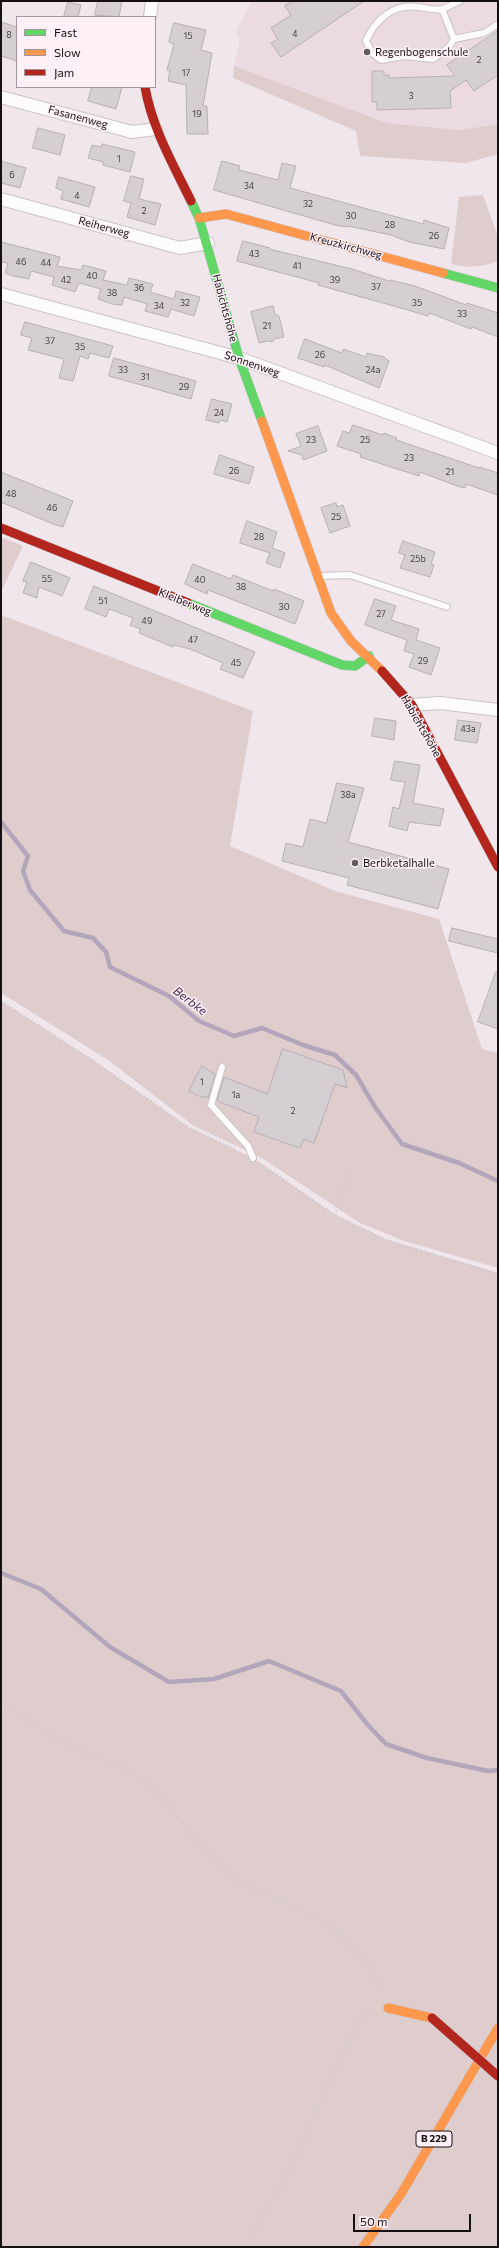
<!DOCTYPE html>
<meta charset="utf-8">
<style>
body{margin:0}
#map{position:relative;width:499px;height:2248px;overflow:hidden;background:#f0e6eb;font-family:Commissioner,sans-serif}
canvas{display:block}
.frame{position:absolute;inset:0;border:2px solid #161013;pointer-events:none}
.legend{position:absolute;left:16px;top:16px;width:140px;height:72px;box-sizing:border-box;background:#fff0f7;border:1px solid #a2969c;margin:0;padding:5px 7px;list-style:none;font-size:12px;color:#161013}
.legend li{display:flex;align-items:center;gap:8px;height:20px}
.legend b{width:20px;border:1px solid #a2969c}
.scale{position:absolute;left:353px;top:2214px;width:118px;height:18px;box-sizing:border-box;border:2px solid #161013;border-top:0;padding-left:5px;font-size:12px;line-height:14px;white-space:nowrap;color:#161013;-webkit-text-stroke:3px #fff0f7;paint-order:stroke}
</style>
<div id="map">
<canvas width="499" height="2248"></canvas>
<div class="frame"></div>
<ul class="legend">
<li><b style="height:5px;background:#63d668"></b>Fast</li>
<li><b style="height:5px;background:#ff974d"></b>Slow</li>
<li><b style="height:5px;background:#b3261e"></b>Jam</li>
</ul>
<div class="scale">50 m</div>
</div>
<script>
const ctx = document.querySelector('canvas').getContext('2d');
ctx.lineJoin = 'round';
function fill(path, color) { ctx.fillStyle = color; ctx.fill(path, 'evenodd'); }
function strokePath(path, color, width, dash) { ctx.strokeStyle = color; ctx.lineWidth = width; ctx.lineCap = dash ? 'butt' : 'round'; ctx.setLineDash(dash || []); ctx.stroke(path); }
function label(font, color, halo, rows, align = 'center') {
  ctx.font = font + ' Commissioner,sans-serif'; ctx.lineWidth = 3; ctx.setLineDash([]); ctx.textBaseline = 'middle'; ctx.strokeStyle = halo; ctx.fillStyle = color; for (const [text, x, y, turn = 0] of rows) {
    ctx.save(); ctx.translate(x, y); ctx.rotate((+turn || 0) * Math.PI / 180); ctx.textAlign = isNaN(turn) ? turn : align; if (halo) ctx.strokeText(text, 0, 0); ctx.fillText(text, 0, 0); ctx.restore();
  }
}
const built = new Path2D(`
 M252 1H498V124L460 130 387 123 234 66 240 39 236 34V30Z`);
const green = new Path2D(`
 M234 66 387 123 460 130 498 124V154L466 163 360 156 356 131 233 78Z
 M483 195 498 237V261C481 268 468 268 451 264L459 197Z
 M1 537 23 546 1 592Z
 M1 615 253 711 230 846 335 891 439 919 482 1049 498 1053V1268L404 1241 360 1223 262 1158 194 1126 108 1060 1 993Z
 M1 1001 94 1061 188 1127 253 1158 335 1215 387 1240 498 1273V2247H1Z`);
const stream = new Path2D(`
 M1 822 28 856 23 871 30 890 64 931 93 938 106 952 110 967 169 996 199 1021 234 1036 262 1028 303 1045 335 1055 356 1075 375 1107 402 1144 459 1163 498 1181
 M1 1573 41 1589 110 1647 169 1682 214 1679 269 1661 341 1691 367 1724 386 1744 427 1758 488 1771 498 1770`);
const building = new Path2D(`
 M98 1H122L119 17 95 15Z
 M293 1H364L281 57 271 43 278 39 271 28 291 15 285 6Z
 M68 2 81 5 78 17H64Z
 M1 22 17 27V61L1 56Z
 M174 23 206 30 201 50 212 53 203 106H207L208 134H187L186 85 168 81 170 71 167 70 174 44 169 42Z
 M498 31V75L474 91 466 80 450 91 451 108 377 110V102H372V71H384V75H389V78L455 76 447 65Z
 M92 87H122L116 109 88 101Z
 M38 128 65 135 60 155 33 148Z
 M102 144 135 152 130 172 103 165V162L88 158 92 145 102 147Z
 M1 161 26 168 20 188 1 183Z
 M222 161 240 166 239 170 278 180 282 163 296 166 290 188 423 224 424 220 449 228 444 249 409 242 391 235 348 226 347 227 335 225 214 190Z
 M131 176 144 179 139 199 161 204 155 225 127 217 131 203 124 201Z
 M59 177 95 187 89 207 61 199 63 191 56 188Z
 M243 241 270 248 269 249 352 269 389 281 390 280 415 286 466 305 467 303 498 313V337L472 327 471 329 429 313 428 316 401 308 318 285 319 283 237 261Z
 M1 242 60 257 57 266 81 270 83 265 106 271 103 280 127 285 129 278 153 284 150 292 174 299 176 291 200 297 194 316 171 309 168 317 145 311 147 304 124 297 122 305 112 304 98 299 101 289 79 283 75 292 52 285 54 277 31 271 29 279 13 276 5 273 8 263 1 262Z
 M273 306 275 314 279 316 284 337 274 339 272 342 269 341 259 343 251 312Z
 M25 322 113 346 109 358 90 353 88 359 80 356 73 381 59 378 64 359 28 350 32 338 21 335Z
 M305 339 342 353 343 349 366 357 367 353 384 357 389 361 379 388 325 365 324 367 298 358Z
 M114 358 196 381 191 399 109 376Z
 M212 399 232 404 227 422 220 420 219 423 206 420Z
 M353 425 383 435 384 433 397 438 396 440 479 468V467L498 473V495L466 484 465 488 460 487 420 472 419 476 360 457 361 454 337 446 343 431 349 433Z
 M318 426 327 451 303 460 302 455 288 451 301 446 296 434Z
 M220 455 254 467 249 484 214 474Z
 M1 472 73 501 63 527 53 524 1 502Z
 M336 503 337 507 343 505 350 526 330 533 321 508Z
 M247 521 277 532 272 548 285 553 280 568 266 563 270 553 240 543Z
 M403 541 435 552 431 564 434 565 430 577 400 568 405 555 399 553Z
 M31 562 70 578 62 596 39 587 37 598 23 593 27 582 23 581Z
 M193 564 231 579 233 575 273 591 274 589 304 601 295 624 208 590 207 594 185 584Z
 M94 586 255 652 243 678 220 669 223 663 190 649 174 645 173 647 139 633 140 629 130 625 133 618 109 609 106 617 85 609Z
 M375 599 396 606 391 620 419 629 416 640 440 648 431 675 409 667 414 654 404 651 407 640 365 625Z
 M375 718 396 721 394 740 372 736Z
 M458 720 481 723 477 743 455 740Z
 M395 761 420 765 413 803 444 809 440 826 409 822 407 831 389 826 393 807 399 809 405 782 391 780Z
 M337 783 364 788 348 842 449 869 438 909 347 885 349 878 282 861 286 843 303 847 310 819 326 823Z
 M452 928 498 939V953L449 941Z
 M496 972H498V1029L478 1022Z
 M283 1049 343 1070 347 1088 335 1084 314 1143 304 1139 300 1148 254 1132 259 1117 217 1101 224 1077 267 1094Z
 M202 1066 215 1074 208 1098 204 1096 203 1098 189 1091Z`);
const path = new Path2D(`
 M1 1001 94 1061 188 1127 237 1150
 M260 1163 335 1215 387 1240 498 1274
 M335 1215 349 1171
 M1 1703 59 1741 130 1772 154 1787 201 1847 236 1880 310 1914 333 1928 374 1973 382 1994
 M244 2247 290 2170 337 2064 359 2024 366 2015 375 2012`);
const lane = new Path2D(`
 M460 1C454 3 448 7 443 9 435 11 426 8 418 7 393 3 375 20 366 41L372 53 381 60 404 56 433 59 449 47 454 39 484 33 498 24
 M442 9 454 39
 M320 576 350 575 447 607
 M222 1067 211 1105 248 1146 253 1158`);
const street = new Path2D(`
 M150 17 152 1
 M1 97 132 132 156 129
 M1 199 180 248 208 243
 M1 294 239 358 498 453
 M412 705 440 703 498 710`);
const fast = new Path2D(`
 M191 201 199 218 239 358 262 421
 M443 273 498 288
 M188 603 342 665 355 666 369 656`);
const slow = new Path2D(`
 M199 218 226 214 443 273
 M262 421 331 613 351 641 382 671
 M388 2008 432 2018
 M363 2247 401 2194 498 2028`);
const jam = new Path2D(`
 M145 87C152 128 173 164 191 201
 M1 528 188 603
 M382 671 412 705 498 867`);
const jamBridge = new Path2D(`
 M432 2018 498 2076`);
const markers = [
 [367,52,4,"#625b5f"],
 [355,863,4,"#625b5f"]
];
const numberNames = [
 ["4",295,34],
 ["8",9,35],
 ["15",188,36],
 ["2",479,60],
 ["17",186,73],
 ["3",411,96],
 ["19",197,114],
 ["1",119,159],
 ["6",12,175],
 ["34",249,186],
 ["4",77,196],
 ["32",308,204],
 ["2",144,211],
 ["30",351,216],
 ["28",390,225],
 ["26",434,236],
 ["43",254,254],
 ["46",21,262],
 ["44",46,263],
 ["41",297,266],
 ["40",92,276],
 ["42",66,280],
 ["39",335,280],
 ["37",376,287],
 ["36",139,288],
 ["38",112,293],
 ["32",185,303],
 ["35",417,303],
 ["34",159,306],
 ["33",462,314],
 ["21",267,326],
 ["37",50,341],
 ["35",80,347],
 ["26",320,355],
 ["33",123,370],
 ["24a",373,370],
 ["31",145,377],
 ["29",184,387],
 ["24",219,413],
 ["23",311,440],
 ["25",365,440],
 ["23",409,458],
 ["26",234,471],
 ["21",450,472],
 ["48",11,494],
 ["46",52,508],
 ["25",336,517],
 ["28",259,537],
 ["25b",418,559],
 ["55",47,579],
 ["40",200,580],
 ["38",241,587],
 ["51",103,601],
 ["30",284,607],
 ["27",381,614],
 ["49",147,621],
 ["47",193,640],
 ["29",423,661],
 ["45",236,663],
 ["43a",468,729],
 ["38a",348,795],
 ["1",202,1082],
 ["1a",236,1095],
 ["2",293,1111]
];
const shields = [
 [434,2139,36]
];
const shieldNames = [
 ["B 229",434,2139]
];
const poiNames = [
 ["Regenbogenschule",375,52],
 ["Berbketalhalle",363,863]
];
const streetNames = [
 ["Fasanenweg",78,117,15],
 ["Reiherweg",104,227,15],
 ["Kreuzkirchweg",346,246,15],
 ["Habichtshöhe",225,308,75],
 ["Sonnenweg",252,364,19],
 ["Kleiberweg",185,602,22],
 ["Habichtshöhe",421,726,60]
];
const waterNames = [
 ["Berbke",190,1001,37]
];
fill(built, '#ecdae3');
fill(green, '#dfcdce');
strokePath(stream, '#b3a5ba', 4.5);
fill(building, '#d5ced2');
strokePath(building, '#b7b0b5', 1);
strokePath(lane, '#cac3c6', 8);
strokePath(street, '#cac3c6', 14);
strokePath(fast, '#cac3c6', 10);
strokePath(slow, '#cac3c6', 10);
strokePath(jam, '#cac3c6', 10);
strokePath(path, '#cac7c8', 2.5, [1, 3]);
strokePath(lane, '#fdfbfc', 6);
strokePath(street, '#fdfbfc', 12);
strokePath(fast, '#63d668', 9);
strokePath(slow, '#ff974d', 9);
strokePath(jam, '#b3261e', 9);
strokePath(jamBridge, '#cac3c6', 10, []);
strokePath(jamBridge, '#b3261e', 9);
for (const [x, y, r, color] of markers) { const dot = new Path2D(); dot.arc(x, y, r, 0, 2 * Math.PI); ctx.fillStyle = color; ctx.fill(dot); strokePath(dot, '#fff0f7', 1.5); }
label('9px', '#484245', null, numberNames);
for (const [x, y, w] of shields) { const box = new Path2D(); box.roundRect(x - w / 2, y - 8, w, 16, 3); ctx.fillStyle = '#fff0f7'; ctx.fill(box); strokePath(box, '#161013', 1); }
label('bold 10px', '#161013', null, shieldNames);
label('11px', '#161013', '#fff0f7', poiNames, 'left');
label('11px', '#161013', '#fff0f7', streetNames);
label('italic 12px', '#412952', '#fff0f7', waterNames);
</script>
